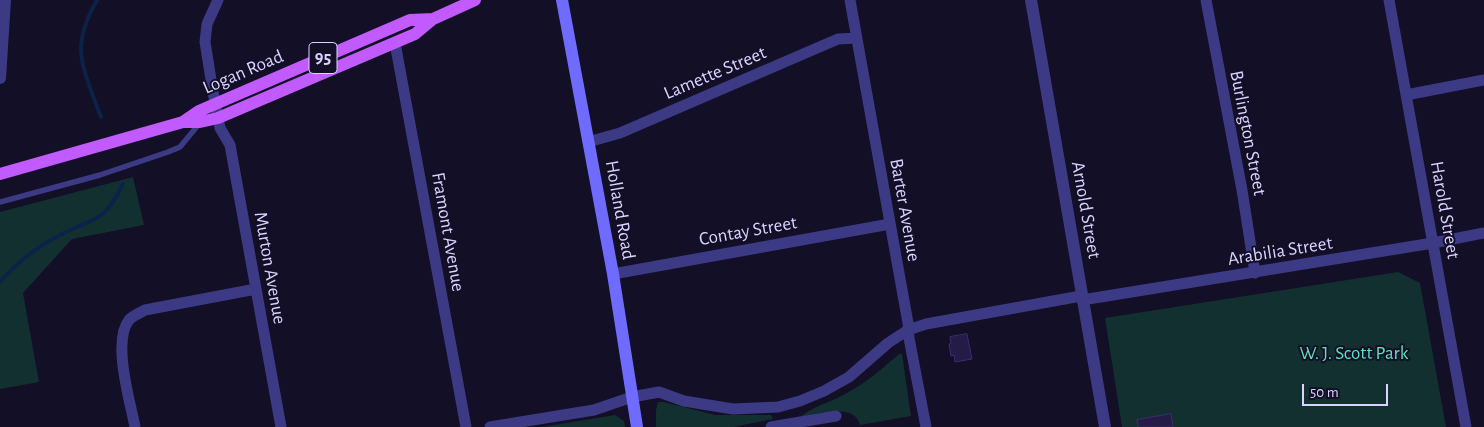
<!DOCTYPE html>
<style>
body{margin:0}
#map{position:relative;width:1484px;height:427px;overflow:hidden;background:#130f26;font-family:"Alegreya Sans",sans-serif}
canvas{display:block}
.scale{position:absolute;left:1302px;top:384px;width:86px;height:22px;box-sizing:border-box;border:2px solid #d9d4ff;border-top:0;padding-left:6px;font-size:15px;line-height:18px;white-space:nowrap;color:#d9d4ff;-webkit-text-stroke:4px #130f26;paint-order:stroke}
</style>
<div id="map">
<canvas width="1484" height="427"></canvas>
<div class="scale">50 m</div>
</div>
<script>
const ctx = document.querySelector('canvas').getContext('2d');
ctx.lineJoin = 'round';
function fill(path, color) { ctx.fillStyle = color; ctx.fill(path, 'evenodd'); }
function strokePath(path, color, width, dash) { ctx.strokeStyle = color; ctx.lineWidth = width; ctx.lineCap = dash ? 'butt' : 'round'; ctx.setLineDash(dash || []); ctx.stroke(path); }
function label(font, color, halo, rows, align = 'center') {
  ctx.font = font + ' "Alegreya Sans",sans-serif'; ctx.lineWidth = 4; ctx.setLineDash([]); ctx.textBaseline = 'middle'; ctx.strokeStyle = halo; ctx.fillStyle = color; for (const [text, x, y, turn = 0] of rows) {
    ctx.save(); ctx.translate(x, y); ctx.rotate((+turn || 0) * Math.PI / 180); ctx.textAlign = isNaN(turn) ? turn : align; if (halo) ctx.strokeText(text, 0, 0); ctx.fillText(text, 0, 0); ctx.restore();
  }
}
const green = new Path2D(`
 M133 177 144 225 72 239 23 293 39 382 0 389V212Z
 M1398 272 1420 283 1446 427H1122L1105 318Z
 M899 354H902L911 416 860 425C855 402 816 414 800 417 813 406 831 402 845 394 866 383 882 369 899 354Z
 M658 402H664L715 415H771L773 419 733 427H656V410Z
 M615 415 624 421 625 427H542Z`);
const stream = new Path2D(`
 M97 0C89 14 81 32 81 49 81 69 94 98 101 117
 M0 282C17 263 39 245 62 234 97 216 103 224 123 184`);
const building = new Path2D(`
 M967 334 972 359 955 362 954 355 951 356 949 344 951 343 950 337Z
 M1171 414 1173 427H1138L1137 420Z`);
const service = new Path2D(`
 M0 202 100 175 168 152 180 147 199 124`);
const minor = new Path2D(`
 M218 0 207 24 205 42 213 92 220 128 230 145 281 427
 M850 0 908 323 909 338 926 427
 M1206 0 1242 190 1255 273
 M1389 0 1466 427
 M395 43 466 427
 M1406 95 1484 80
 M588 142 620 133 838 39 856 38
 M613 274 890 224
 M1082 300 1433 243 1484 233
 M135 427C130 401 112 341 129 320 132 316 140 313 145 310L256 289
 M490 427 594 410 632 397 659 392 684 401 733 409 778 407 800 401 824 391 849 377 888 343 908 330 926 324 1081 296
 M771 427 836 416`);
const tertiary = new Path2D(`
 M1031 0 1105 427
 M0 78 5 0`);
const secondary = new Path2D(`
 M562 0 613 274 637 427`);
const primary = new Path2D(`
 M183 122 199 111 410 20 433 19
 M0 174 183 122H200L218 118 415 34 433 19 475 0`);
const shields = [
 [323,58,28]
];
const shieldNames = [
 ["95",323,58]
];
const streetNames = [
 ["Logan Road",243,72,-23],
 ["Lamette Street",715,73,-23],
 ["Burlington Street",1248,133,79],
 ["Holland Road",620,210,80],
 ["Barter Avenue",905,210,80],
 ["Arnold Street",1086,210,80],
 ["Harold Street",1445,210,80],
 ["Contay Street",748,231,-10],
 ["Framont Avenue",448,232,80],
 ["Arabilia Street",1280,251,-9],
 ["Murton Avenue",270,268,80]
];
const parkNames = [
 ["W. J. Scott Park",1354,353]
];
fill(green, '#12302f');
strokePath(stream, '#0c2248', 4);
fill(building, '#241b47');
strokePath(building, '#3b2d73', 1);
strokePath(service, '#3d3a85', 5.5);
strokePath(minor, '#3d3a85', 11);
strokePath(tertiary, '#3d3a85', 12);
strokePath(secondary, '#6f6bff', 12);
strokePath(primary, '#c25bff', 12);
for (const [x, y, w] of shields) { const box = new Path2D(); box.roundRect(x - w / 2, y - 15.5, w, 31, 4); ctx.fillStyle = '#130f26'; ctx.fill(box); strokePath(box, '#d9d4ff', 1); }
label('bold 18px', '#d9d4ff', null, shieldNames);
label('19px', '#d9d4ff', '#130f26', streetNames);
label('19px', '#5fe0c0', '#130f26', parkNames);
</script>
